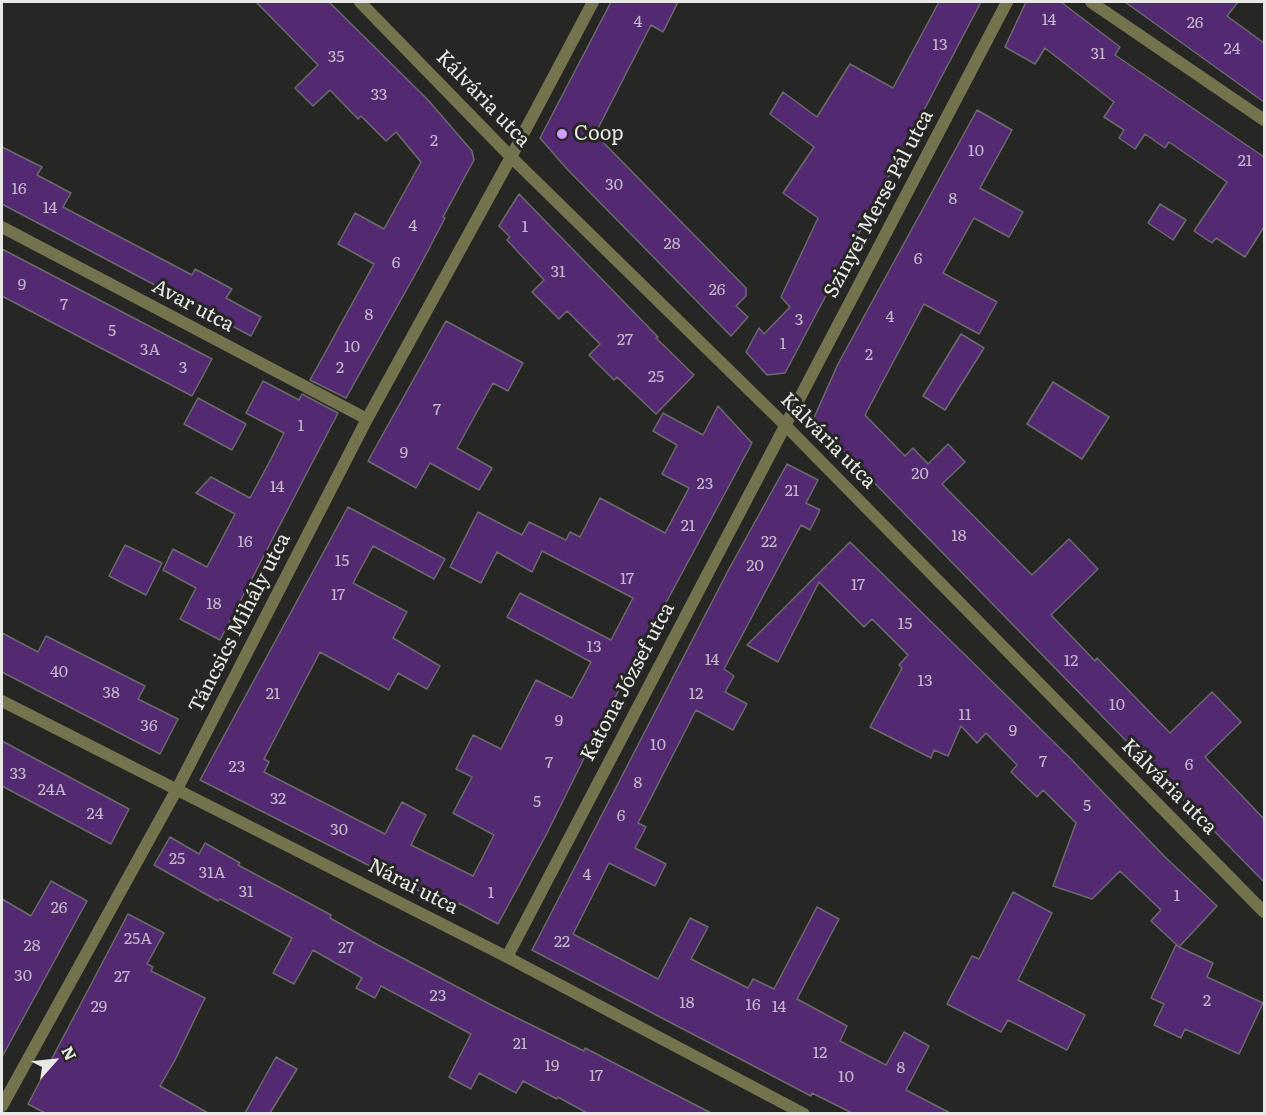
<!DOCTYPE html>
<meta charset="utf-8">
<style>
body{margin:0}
#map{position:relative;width:1266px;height:1115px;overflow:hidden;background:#262624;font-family:Literata,serif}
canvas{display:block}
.frame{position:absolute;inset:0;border:3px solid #e8e8e6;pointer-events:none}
.north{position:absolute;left:24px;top:1031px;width:60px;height:60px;-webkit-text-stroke:4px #262624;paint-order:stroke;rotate:63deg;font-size:16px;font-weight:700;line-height:24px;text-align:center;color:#e8e8e6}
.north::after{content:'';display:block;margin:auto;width:21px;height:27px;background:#e8e8e6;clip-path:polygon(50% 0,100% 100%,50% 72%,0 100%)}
</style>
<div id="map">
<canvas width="1266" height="1115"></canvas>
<div class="frame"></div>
<div class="north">N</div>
</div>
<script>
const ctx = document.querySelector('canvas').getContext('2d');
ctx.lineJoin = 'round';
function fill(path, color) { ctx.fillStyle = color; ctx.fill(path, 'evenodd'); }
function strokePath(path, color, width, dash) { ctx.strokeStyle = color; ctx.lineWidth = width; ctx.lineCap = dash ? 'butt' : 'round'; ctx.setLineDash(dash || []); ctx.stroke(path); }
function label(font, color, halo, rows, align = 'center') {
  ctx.font = font + ' Literata,serif'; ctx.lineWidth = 6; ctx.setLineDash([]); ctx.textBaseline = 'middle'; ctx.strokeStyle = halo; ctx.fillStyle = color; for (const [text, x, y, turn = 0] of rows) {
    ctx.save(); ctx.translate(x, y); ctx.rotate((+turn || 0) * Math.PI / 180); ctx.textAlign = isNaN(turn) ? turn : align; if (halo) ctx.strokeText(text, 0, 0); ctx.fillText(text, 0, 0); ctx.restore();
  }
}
const building = new Path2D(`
 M256 2H329L428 100 472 151 474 160 443 217 445 218 422 262 346 398 310 380 374 264 338 244 355 213 384 229 421 162 396 132 386 141 361 116 358 119 330 90 313 106 295 88 318 65Z
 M611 2H678L663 32 651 25 595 134 746 288V296L736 306 748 317 731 336 567 169 540 138Z
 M939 2H981L785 373 767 375 746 352 759 328 764 334 790 307 781 297 818 218 783 193 814 147 770 114 783 92 817 117 850 64 893 88Z
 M1026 2H1061L1120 47 1115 55 1264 157V227L1245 257 1216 238 1212 243 1194 231 1227 182 1169 142 1165 148 1145 134 1135 149 1119 138 1124 130 1104 117 1114 102 1045 48 1035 64 1005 47Z
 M1125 2H1238L1227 16 1264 43V102Z
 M977 110 1012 130 980 188 1023 212 1009 237 974 218 943 273 997 302 979 334 924 304 865 415 905 456 913 448 928 464 948 444 965 462 942 484 1032 575 1069 539 1098 569 1051 615 1095 661 1097 658 1170 733 1212 692 1241 722 1205 757 1264 819V882L813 420 838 364Z
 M2 147 42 167 37 175 71 193 63 207 192 275 195 269 232 289 226 298 261 317 251 336 2 204Z
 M519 194 658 337 656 338 694 375 656 414 617 377 614 380 589 355 600 344 567 311 559 319 532 292 544 280 507 240 510 237 499 226Z
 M1160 204 1186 220 1173 240 1148 223Z
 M2 249 212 359 192 396 2 296Z
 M446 321 523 363 508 391 493 383 457 448 492 468 479 490 430 463 416 488 368 461Z
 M961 334 984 348 945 410 923 396Z
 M263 381 299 400 302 394 338 413 220 640 180 619 196 588 163 570 173 549 207 567 235 514 196 493 211 477 250 498 271 459 284 433 246 413Z
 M1053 382 1109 417 1082 459 1027 424Z
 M198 398 246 424 232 450 184 424Z
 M718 406 752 443 605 716 546 835 498 924 459 903 455 909 200 780 348 507 445 559 434 579 373 546 353 583 407 612 393 638 440 666 427 689 398 673 389 690 320 652 264 759 269 762 264 772 385 834 402 802 426 815 411 845 473 876 494 835 453 813 472 777 456 769 473 735 501 749 536 680 572 698 591 662 507 617 520 593 611 640 633 598 542 551 532 572 497 552 481 583 450 567 478 512 522 535 529 522 566 540 570 532 580 537 600 498 665 533 689 488 662 474 677 445 653 431 663 413 703 435Z
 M787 464 818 480 806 503 820 510 810 530 801 525 724 669 734 676 725 692 747 704 733 730 696 710 638 823 646 827 635 848 666 864 655 886 609 863 573 934 658 979 690 918 708 927 691 959 748 988 753 979 774 989 817 907 839 919 797 999 847 1026 840 1041 886 1065 904 1032 929 1046 906 1090 950 1113H852L812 1093 811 1096 532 950 729 569Z
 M850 542 1072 760 1164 856 1217 906 1179 947 1213 963 1207 977 1263 1003 1239 1054 1185 1029 1181 1038 1154 1025 1164 1004 1151 998 1176 945 1178 946 1151 921 1161 910 1120 871 1092 899 1053 886 1076 823 1043 790 1037 797 1011 772 1017 765 986 733 977 743 961 726 948 756 934 750 931 758 870 727 902 668 899 665 908 655 872 619 864 627 819 582 778 662 747 645Z
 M125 545 162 563 146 595 109 576Z
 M2 633 38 652 46 636 145 686 138 699 178 719 160 754 2 672Z
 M2 741 129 809 111 844 2 786Z
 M170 837 199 854 205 843 240 863 238 865 331 915 330 918 378 945 499 1009 584 1051 585 1048 711 1113H587L558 1097 557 1099 523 1081 516 1093 479 1073 471 1089 449 1077 471 1034 381 986 375 998 356 988 362 978 313 950 294 984 273 973 292 938 220 899 218 901 154 865Z
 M51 881 87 901 2 1057V899L31 916Z
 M1013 892 1052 913 1018 980 1085 1015 1067 1050 1008 1020 1001 1032 947 1004 972 956 979 959Z
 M128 914 164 933 147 964 153 967 151 971 205 998 175 1060 160 1086 208 1113H45L28 1104Z
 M276 1057 297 1069 270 1113H245Z`);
const street = new Path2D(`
 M360 2 511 157 785 425 1264 912
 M1091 2 1264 120
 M2 227 367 419
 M2 701 507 957 804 1114
 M507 957 1007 2
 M2 1106 177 789 367 419 511 157 593 2`);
const markers = [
 [562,134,6,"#d19dfe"]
];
const numberNames = [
 ["14",1049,20],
 ["4",638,22],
 ["26",1195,23],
 ["13",940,45],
 ["24",1232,49],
 ["31",1098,54],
 ["35",336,57],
 ["33",379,95],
 ["2",434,141],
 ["10",976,151],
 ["21",1245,161],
 ["30",614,185],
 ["16",19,189],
 ["8",953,199],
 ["14",50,208],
 ["4",413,226],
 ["1",525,227],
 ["28",672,244],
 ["6",918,259],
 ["6",396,263],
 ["31",558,272],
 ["9",22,285],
 ["26",717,290],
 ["7",64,305],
 ["8",369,315],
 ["4",890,317],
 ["3",799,320],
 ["5",112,331],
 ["27",625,340],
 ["1",783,344],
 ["10",352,347],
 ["3A",150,350],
 ["2",869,355],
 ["3",183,368],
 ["2",340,368],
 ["25",656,377],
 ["7",437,410],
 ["1",301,426],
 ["9",404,453],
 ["20",920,474],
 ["23",705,484],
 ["14",277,487],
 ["21",792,491],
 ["21",688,526],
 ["18",959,536],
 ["16",245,542],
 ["22",769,542],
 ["15",342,561],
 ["20",755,566],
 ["17",627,579],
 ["17",858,585],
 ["17",338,595],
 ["18",214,604],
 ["15",905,624],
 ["13",594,647],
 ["14",712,660],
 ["12",1071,661],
 ["40",59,672],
 ["13",925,681],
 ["38",111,693],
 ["21",273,694],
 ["12",696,694],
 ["10",1117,705],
 ["11",965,715],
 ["9",559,721],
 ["36",149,726],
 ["9",1013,731],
 ["10",658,745],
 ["7",1043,762],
 ["7",549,763],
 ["6",1189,765],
 ["23",237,767],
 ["33",18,774],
 ["8",638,783],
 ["24A",52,790],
 ["32",278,799],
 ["5",537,802],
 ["5",1087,806],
 ["24",95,814],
 ["6",621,816],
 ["30",339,830],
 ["25",177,859],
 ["31A",212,873],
 ["4",587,875],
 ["31",246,892],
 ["1",491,893],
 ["1",1177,896],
 ["26",59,908],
 ["25A",138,939],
 ["22",562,942],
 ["28",32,946],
 ["27",346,948],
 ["30",23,976],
 ["27",122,977],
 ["23",438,996],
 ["2",1207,1001],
 ["18",687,1003],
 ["16",753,1005],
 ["29",99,1007],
 ["14",779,1007],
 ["21",520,1044],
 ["12",820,1053],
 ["19",552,1066],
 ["8",901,1068],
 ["17",596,1076],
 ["10",846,1077]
];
const streetNames = [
 ["Kálvária utca",483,99,46],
 ["Szinyei Merse Pál utca",879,204,-62],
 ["Avar utca",193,306,28],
 ["Kálvária utca",828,441,45],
 ["Táncsics Mihály utca",240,623,-63],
 ["Katona József utca",628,682,-62],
 ["Kálvária utca",1169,787,45],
 ["Nárai utca",413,887,27]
];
const poiNames = [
 ["Coop",574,134]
];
fill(building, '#532971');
strokePath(building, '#6b6a6d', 1.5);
strokePath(street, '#73734d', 12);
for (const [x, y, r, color] of markers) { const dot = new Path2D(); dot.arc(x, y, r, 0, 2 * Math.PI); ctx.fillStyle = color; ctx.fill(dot); strokePath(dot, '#262624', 2); }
label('16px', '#c3b8c9', null, numberNames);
label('20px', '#e8e8e6', '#262624', streetNames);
label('20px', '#e8e8e6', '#262624', poiNames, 'left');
</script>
